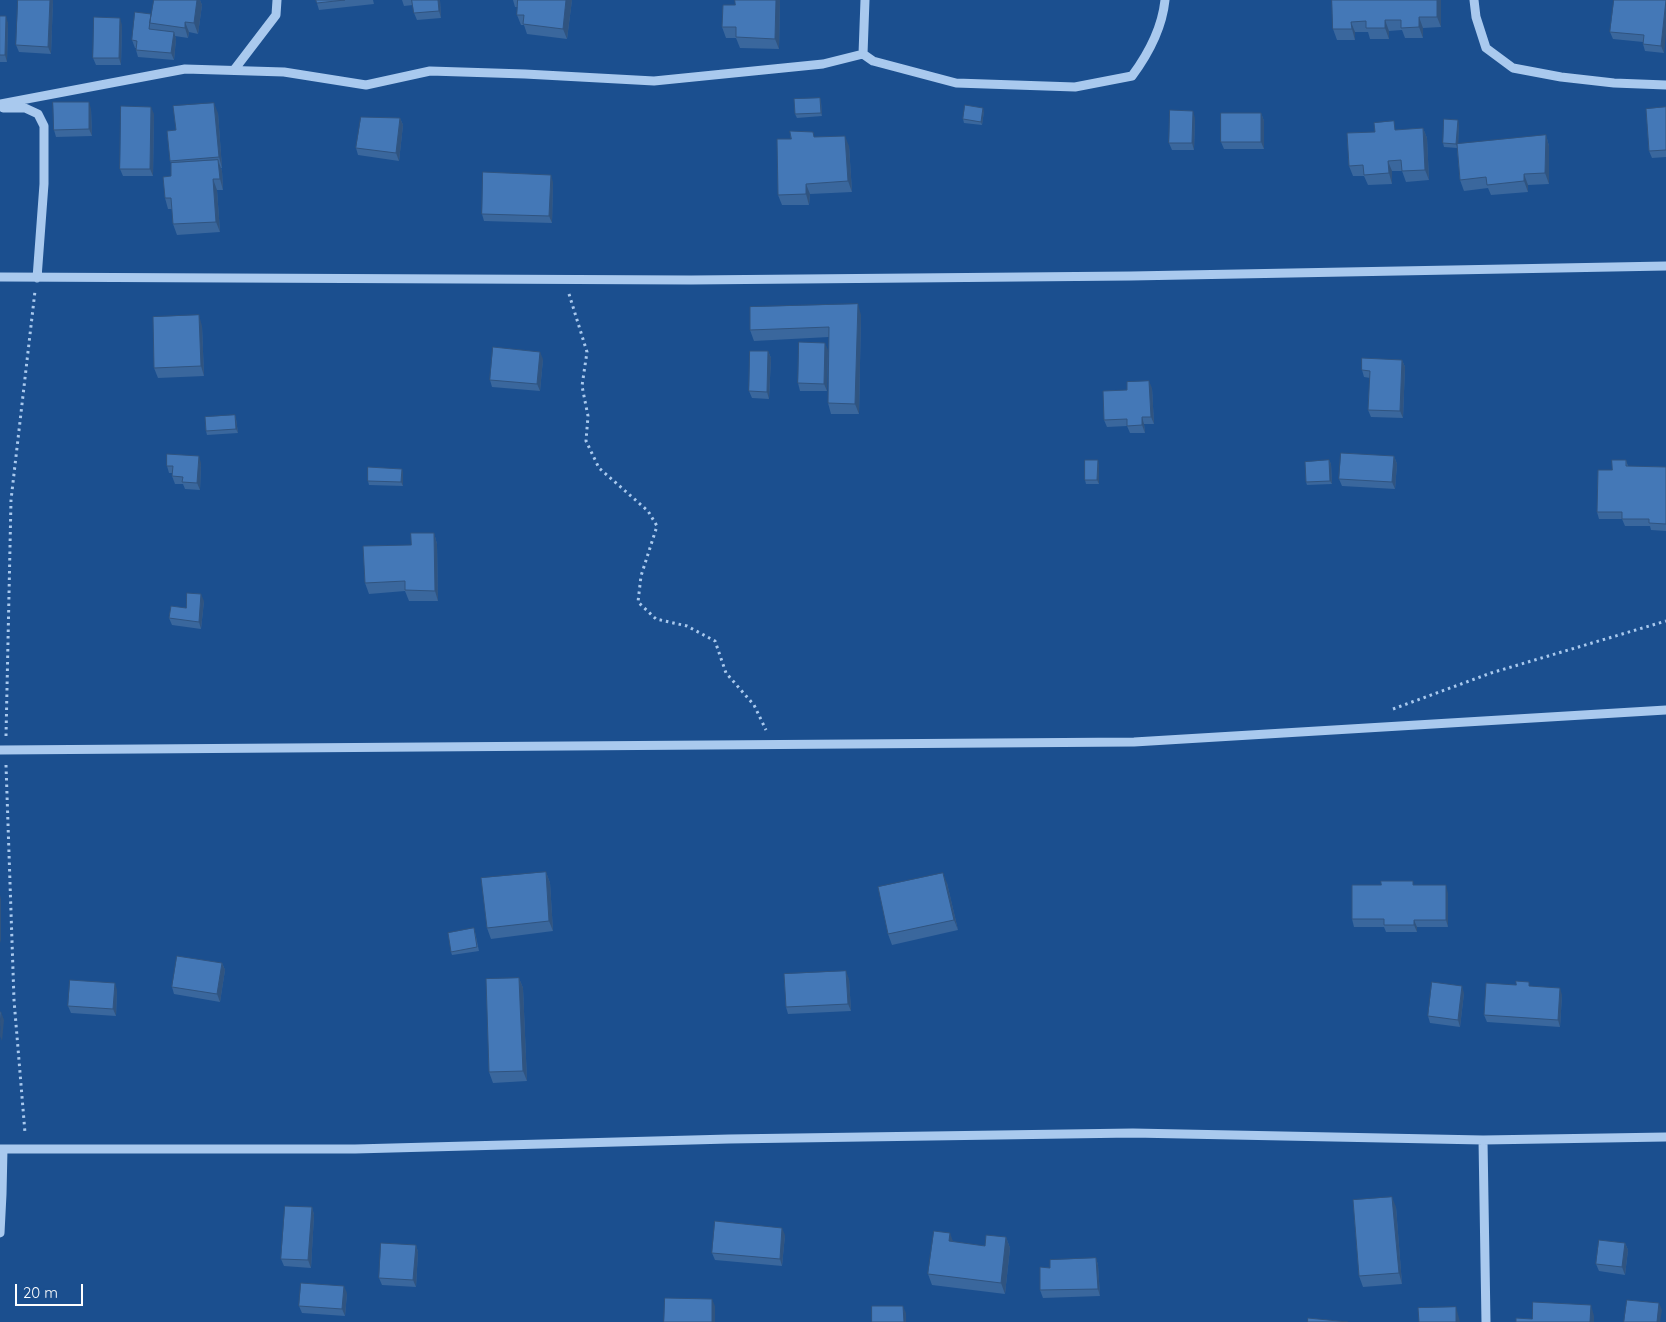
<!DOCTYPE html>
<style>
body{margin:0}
#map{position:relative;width:1666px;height:1322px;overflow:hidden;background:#1b4f8f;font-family:Quicksand,sans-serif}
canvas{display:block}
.scale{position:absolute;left:15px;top:1284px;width:68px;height:22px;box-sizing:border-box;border:2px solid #fff;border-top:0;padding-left:6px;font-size:15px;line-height:18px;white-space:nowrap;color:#fff;-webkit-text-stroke:4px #1b4f8f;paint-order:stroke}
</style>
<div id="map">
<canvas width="1666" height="1322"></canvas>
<div class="scale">20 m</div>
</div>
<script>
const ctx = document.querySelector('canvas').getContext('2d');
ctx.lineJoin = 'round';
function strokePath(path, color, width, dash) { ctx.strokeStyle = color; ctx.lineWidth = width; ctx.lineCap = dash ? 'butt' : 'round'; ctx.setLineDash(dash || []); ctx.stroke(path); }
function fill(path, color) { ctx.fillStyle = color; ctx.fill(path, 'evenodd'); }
const path = new Path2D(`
 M569 294 587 352 582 386 588 416 586 441 599 468 648 511 657 526 641 576 638 602 656 619 687 626 715 641 726 673 754 705 766 730
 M1393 709 1491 673 1666 621
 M6 736 11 500 35 291
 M6 765 14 1000 25 1133`);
const minor = new Path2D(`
 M1474 0 1476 17 1486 48 1513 68 1561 77 1614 83 1666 85
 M863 54 865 0
 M234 70 276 15 277 0
 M0 104 185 69 284 72 366 85 430 71 525 74 654 81 823 64 863 54 873 61 956 83 1075 87 1132 76C1149 53 1162 29 1165 0
 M3 108H25L38 114 44 126V184L37 278
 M0 277 691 280 1131 276 1666 266
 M0 750 1134 742 1666 710
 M1483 1140 1486 1322
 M0 1149H355L729 1139 1133 1133 1483 1140 1666 1137
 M0 1233 2 1194 3 1149`);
const wall = new Path2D(`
 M53 0 51 54 19 52 16 45Z
 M151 0H200L202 5 198 34 189 32 188 38 175 36 176 39 174 60 138 57 136 50V48H135L132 40 152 14 154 0Z
 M316 0H373L374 4 319 10Z
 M402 0H440L441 18 417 20 414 13 413 5 404 6Z
 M513 0H572L567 39 527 34 524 25H521L517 15 518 7H515Z
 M780 0 779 49 740 48 736 38H726L722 27 735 5Z
 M1332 0H1441V27L1423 28V38H1405L1402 30 1389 31V39H1370L1368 32H1355V40H1337L1333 29Z
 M1666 0 1664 53 1645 51 1643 44V42L1613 39 1610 32Z
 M0 16 8 23 7 62H0Z
 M122 25 121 65H96L93 58Z
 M820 98 821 102 822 116 797 118 795 114Z
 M1666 107V157L1652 158 1649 151Z
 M91 109 92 136 56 137 54 130Z
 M984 111 982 125 964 123 963 119Z
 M218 113 222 168H221L222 171 223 190H217L220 232 177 235 173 224 172 209H168L165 198 171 176V163L170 161 176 130Z
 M1261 113 1264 121V149H1224L1221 142Z
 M154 114 153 176H123L120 169Z
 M400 118 403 125 399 161 358 155 356 148Z
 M1195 118 1194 150H1172L1169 143Z
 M1459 124 1458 144 1546 135 1549 146V184L1528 185V192L1491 195 1488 188 1464 191 1460 180 1457 148 1444 147 1443 143Z
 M1423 128 1427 138 1429 180 1406 182 1402 171H1392V184L1368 185 1364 176H1353L1349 166 1375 132Z
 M815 137 849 146 852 192 810 194 809 205H782L778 195 791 139Z
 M553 182 552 223 484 221 482 214Z
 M861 315 859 414H831L828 403 829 337 754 341 750 330Z
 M202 326 204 376 158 378 154 368Z
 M828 350 827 391H800L798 383Z
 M768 351 771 358 769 399 752 398 749 391Z
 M543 359 540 391 492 387 490 380Z
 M1402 360 1405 367 1403 418 1371 417 1368 410 1370 378 1364 377 1362 370Z
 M1152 388 1154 424H1144L1145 433H1130L1127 426 1107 427 1104 420 1127 390Z
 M235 415 236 419 238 433 207 435 206 431Z
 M1394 456 1397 464 1395 489 1342 486 1339 479Z
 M1329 460 1331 464 1332 484 1307 485 1306 482Z
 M1626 460 1628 466 1666 467V531L1651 530 1650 526H1625L1622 519H1599L1597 512 1612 470Z
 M201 463 200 490 185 489 183 484H175L172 476V473H169L167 466Z
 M1099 464V484H1086L1085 480Z
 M403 472V486L369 485 368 481Z
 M434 533 437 544 438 601H409L405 591 369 594 365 583 411 545Z
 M204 601 201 629 172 625 169 618 186 608Z
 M546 872 550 883 553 931 491 939 487 928Z
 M947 883 958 930 892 945 888 934Z
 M1415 885 1448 893V927H1417V932H1386L1384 927H1354L1352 919Z
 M475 932 479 951 452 955 451 952Z
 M222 963 225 970 220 1002 174 994 172 987Z
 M519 978 523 988 527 1081 493 1083 489 1072Z
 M849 979 851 1011 788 1014 786 1007Z
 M1531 986 1562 995 1560 1027 1487 1022 1484 1015Z
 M117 990 116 1016 71 1013 68 1006Z
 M1464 993 1460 1027 1430 1023 1428 1016Z
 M312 1207 314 1215 311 1268 284 1266 281 1259Z
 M1396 1207 1402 1284 1363 1287 1359 1276Z
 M785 1235 782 1266 715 1260 712 1253Z
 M1006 1237 1010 1248 1005 1294 932 1285 928 1274 953 1242 985 1246Z
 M1625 1243 1628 1250 1625 1275 1599 1271 1596 1264Z
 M416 1245 418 1252 416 1287 382 1285 379 1278Z
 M1096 1258 1098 1265 1100 1296 1043 1298 1040 1290 1050 1268Z
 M347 1293 345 1316 302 1313 299 1306Z`);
const shadedWall = new Path2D(`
 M50 0H53L51 54 48 47Z
 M197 0H200L202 5 198 34 194 23Z
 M438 0H440L441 18 439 11Z
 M566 0H572L567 39 563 29Z
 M776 0H780L779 49 775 39Z
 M1437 0H1441V27L1437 17Z
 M1666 4V34L1664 53 1661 46Z
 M6 16 8 23 7 62 5 55Z
 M1419 17 1423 28V38L1419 27Z
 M120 18 122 25 121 65 119 58Z
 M1385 20 1389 31V39L1385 28Z
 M185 22 189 32 188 38 185 28Z
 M1351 22 1355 32V40L1352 29Z
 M174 32 176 39 174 60 171 53Z
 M820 98 821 102 822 116 821 113Z
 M89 102 91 109 92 136 89 129Z
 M214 103 218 113 222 168 219 157Z
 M151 107 154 114 153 176 150 169Z
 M983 108 984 111 982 125 981 122Z
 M1193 111 1195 118 1194 150 1192 143Z
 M1261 113 1264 121V149L1261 142Z
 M400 118 403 125 399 161 396 153Z
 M1458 120 1459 124 1458 148 1456 144Z
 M1423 128 1427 138 1429 180 1425 170Z
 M1546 135 1549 146V184L1545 173Z
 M845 136 849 146 852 192 848 181Z
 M218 160 222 171 223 190 220 179Z
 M1388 161 1392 171V184L1389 173Z
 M1524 174 1528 185V192L1524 181Z
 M551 175 553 182 552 223 549 216Z
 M213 179 217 190 220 232 216 222Z
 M806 184 810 194 809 205 806 194Z
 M858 304 861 315 859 414 855 404Z
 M199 315 202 326 204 376 201 366Z
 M825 343 828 350 827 391 824 384Z
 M768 351 771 358 769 399 767 392Z
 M540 352 543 359 540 391 537 384Z
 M1402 360 1405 367 1403 418 1400 411Z
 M1149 381 1152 388 1154 424 1151 417Z
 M235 415 236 419 238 433 236 429Z
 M1142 417 1144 424 1145 433 1142 425Z
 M199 456 201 463 200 490 197 483Z
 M1394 456 1397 464 1395 489 1392 482Z
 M1098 460 1099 464V484L1097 480Z
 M1329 460 1331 464 1332 484 1330 481Z
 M402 469 403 472V486L401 482Z
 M434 533 437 544 438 601 435 591Z
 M201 594 204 601 201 629 199 622Z
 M546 872 550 883 553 931 549 921Z
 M943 873 947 883 958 930 954 920Z
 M1446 885 1448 893V927L1446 920Z
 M0 895 1 899V943L0 940Z
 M1414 920 1417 927V932L1414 925Z
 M222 963 225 970 220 1002 217 994Z
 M846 971 849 979 851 1011 848 1004Z
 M519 978 523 988 527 1081 523 1071Z
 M115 983 117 990 116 1016 113 1009Z
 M1462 986 1464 993 1460 1027 1458 1020Z
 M1560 988 1562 995 1560 1027 1558 1020Z
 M1 1012 4 1020 2 1041 0 1036Z
 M1392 1197 1396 1207 1402 1284 1399 1273Z
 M312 1207 314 1215 311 1268 308 1260Z
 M782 1228 785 1235 782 1266 780 1259Z
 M950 1233 954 1244 949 1241Z
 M1006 1237 1010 1248 1005 1294 1001 1283Z
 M1625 1243 1628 1250 1625 1275 1622 1267Z
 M416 1245 418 1252 416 1287 413 1280Z
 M1096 1258 1098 1265 1100 1296 1098 1289Z
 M344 1286 347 1293 345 1316 342 1309Z
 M712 1299 715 1306V1322H712Z
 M1659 1303 1662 1310 1660 1322H1657Z
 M1591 1305 1594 1316V1322H1590Z
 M903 1306 906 1313V1322H904Z
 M1456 1307 1459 1318 1460 1322H1456Z`);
const building = new Path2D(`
 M18 0H50L48 47 16 45Z
 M154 0H197L194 23 185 22V28L150 23Z
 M316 0H345L317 3Z
 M412 0H438L439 11 414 13Z
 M518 0H566L563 29 523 24 524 15H517Z
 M735 0H776L775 39 736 37V27H722L723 5H735Z
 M1332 0H1437V17H1419V27L1401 28V20H1385V28H1366V21L1351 22 1352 29H1333Z
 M1614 0H1666L1661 46 1643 44 1644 35 1610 32Z
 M135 12 151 14 149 29 174 32 171 53 136 50 137 41 132 40Z
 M0 16H6L5 55H0Z
 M94 17 120 18 119 58H93Z
 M820 98 821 113 795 114 794 99Z
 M53 102H89V129L54 130Z
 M214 103 219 157 170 161 167 131 176 130 173 106Z
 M965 105 983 108 981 122 963 119Z
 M121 106 151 107 150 169H120Z
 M1666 107V150L1649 151 1646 109Z
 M1170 110 1193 111 1192 143H1169Z
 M1221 113H1261V142H1221Z
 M361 117 400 118 396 153 356 148Z
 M1444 119 1458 120 1456 144 1443 143Z
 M1394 121 1395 130 1423 128 1425 170 1402 171 1401 160 1388 161 1389 173 1364 175 1363 165 1349 166 1347 133 1375 132 1374 123Z
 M790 131 813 132 814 137 845 136 848 181 806 184V194L778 195 777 139H791Z
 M1546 135 1545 173 1524 174V181L1487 185 1486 177 1460 180 1457 144Z
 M218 160 220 179H213L216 222 173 224 171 198H165L163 177 171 176V163Z
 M483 172 551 175 549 216 482 214Z
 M858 304 855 404 828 403 829 327 750 330V307Z
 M199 315 201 366 154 368 153 317Z
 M799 342 825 343 824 384 798 383Z
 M493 347 540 352 537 384 490 380Z
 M750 351H768L767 392 749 391Z
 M1362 358 1402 360 1400 411 1368 410 1370 371 1362 370Z
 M1149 381 1151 417H1142V425L1127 426V419L1104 420 1103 391 1127 390V382Z
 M235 415 236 429 206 431 205 417Z
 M1341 453 1394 456 1392 482 1339 479Z
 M167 454 199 456 197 483 182 482 183 477 172 476 173 466H167Z
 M1085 460H1098L1097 480H1085Z
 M1329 460 1330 481 1306 482 1305 462Z
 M1612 460H1626V466L1666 467V524L1649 523V519H1622V512H1597L1598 470H1612Z
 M368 467 402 469 401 482 368 481Z
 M411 533H434L435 591 405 590V581L365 583 363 546 411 545Z
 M187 593 201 594 199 622 169 618 171 606 186 608Z
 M546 872 549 921 487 928 481 878Z
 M943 873 954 920 888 934 878 887Z
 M1381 881H1413V885H1446V920H1414V925H1384V919H1352V885H1381Z
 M474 928 477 947 451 952 448 933Z
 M177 956 222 963 217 994 172 987Z
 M846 971 848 1004 786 1007 784 974Z
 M519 978 523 1071 489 1072 486 979Z
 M70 980 115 983 113 1009 68 1006Z
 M1516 981 1529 982V986L1560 988 1558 1020 1484 1015 1486 983 1516 985Z
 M1432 982 1462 986 1458 1020 1428 1016Z
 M0 1012H1L0 1026Z
 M1392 1197 1399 1273 1359 1276 1353 1200Z
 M285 1206 312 1207 308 1260 281 1259Z
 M715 1221 782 1228 780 1259 712 1253Z
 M934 1231 950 1233 949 1241 985 1246 986 1235 1006 1237 1001 1283 928 1274Z
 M1599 1240 1625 1243 1622 1267 1596 1264Z
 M381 1243 416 1245 413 1280 379 1278Z
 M1096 1258 1098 1289 1040 1290V1267L1050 1268V1260Z
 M301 1283 344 1286 342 1309 299 1306Z
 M665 1298 712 1299V1322H664Z
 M1627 1300 1659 1303 1657 1322H1624Z
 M1533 1302 1591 1305 1590 1322H1516V1318L1532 1319Z
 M872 1306H903L904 1322H872Z
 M1456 1307V1322H1419L1418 1308Z
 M1308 1318 1348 1322H1308Z`);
strokePath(path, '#a9c9ee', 3, [2.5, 4]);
strokePath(minor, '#a9c9ee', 9);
fill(wall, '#3a679d');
fill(shadedWall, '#305480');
fill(building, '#4478b7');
strokePath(building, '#305480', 1);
</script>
